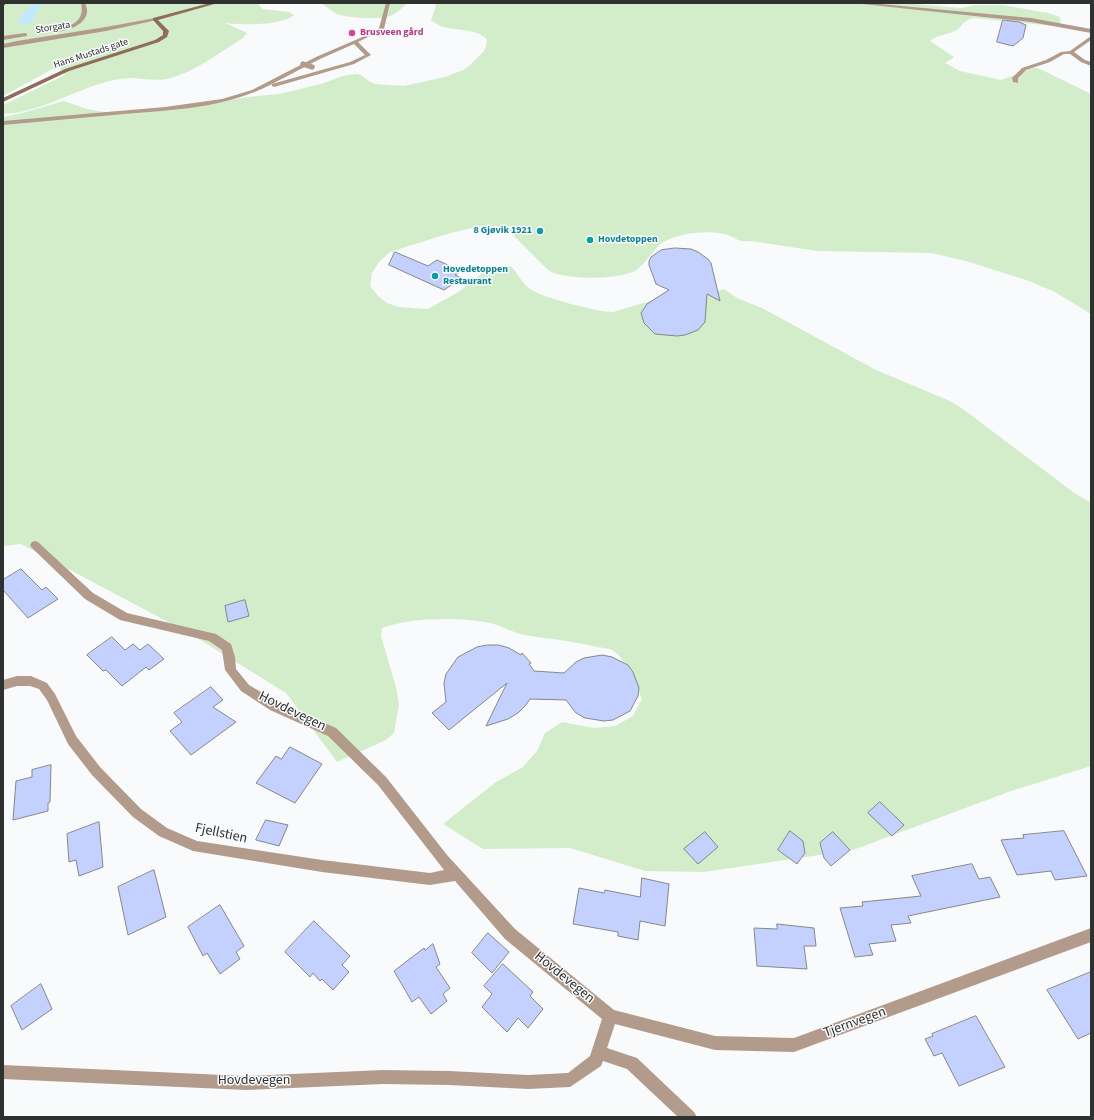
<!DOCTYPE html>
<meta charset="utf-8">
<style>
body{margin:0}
#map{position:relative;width:1094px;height:1120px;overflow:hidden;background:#f9fafb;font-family:"Source Sans 3",sans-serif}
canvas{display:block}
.frame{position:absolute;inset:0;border:4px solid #2f3030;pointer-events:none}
</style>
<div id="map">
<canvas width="1094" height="1120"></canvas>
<div class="frame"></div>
</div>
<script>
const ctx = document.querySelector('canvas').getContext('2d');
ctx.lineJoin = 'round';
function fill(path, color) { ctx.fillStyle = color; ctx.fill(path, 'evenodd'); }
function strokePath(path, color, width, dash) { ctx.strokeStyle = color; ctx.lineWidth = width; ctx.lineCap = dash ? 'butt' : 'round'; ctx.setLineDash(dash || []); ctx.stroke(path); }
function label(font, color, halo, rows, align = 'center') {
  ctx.font = font + ' "Source Sans 3",sans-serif'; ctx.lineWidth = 3; ctx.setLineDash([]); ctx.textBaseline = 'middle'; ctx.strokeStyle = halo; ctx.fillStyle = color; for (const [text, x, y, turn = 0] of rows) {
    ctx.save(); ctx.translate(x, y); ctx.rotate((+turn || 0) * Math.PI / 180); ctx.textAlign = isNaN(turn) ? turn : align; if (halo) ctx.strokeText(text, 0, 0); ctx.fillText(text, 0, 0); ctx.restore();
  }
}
const green = new Path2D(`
 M3 3H34L29 7 32 22 39 8 45 3H261L259 5 263 9 289 12 294 15C282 26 241 25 225 23L247 33 243 38C220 52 196 71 171 78 157 82 143 78 128 78 118 79 108 81 99 84 68 94 36 113 3 114V105L65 75 60 69 62 64 3 96Z
 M319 3H408C402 7 397 14 390 16 379 20 349 18 337 14 330 11 326 5 319 3Z
 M434 3H903L961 8 975 5H1003L1048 13 1060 17 1061 23 1054 26 974 18C961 21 963 27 955 31 947 35 936 35 930 41L954 57 945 63 960 71 1001 80 1033 68H1038L1091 94V314L1053 291 1026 280 966 261 931 253 817 251 751 241C749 241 744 242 742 241 736 240 731 235 724 234 704 230 678 233 660 244 654 251 642 267 635 271 616 280 567 280 549 271L506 228 494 226H480L447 234 390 252 379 262 372 273 370 286 379 297 387 303 399 307 428 309 460 291 481 274 505 266 512 267C518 274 522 283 530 289 543 298 598 312 613 312L664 297 700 296 724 289 737 298 762 308 876 370 950 401 963 409 1073 492 1091 503V766L1011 791 853 850 704 872 645 871 570 848 483 849 443 824 496 782 523 767 537 751 545 733 562 722 594 728 615 726 633 716 642 699C637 685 626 658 612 650 608 648 602 648 597 647 573 641 549 639 525 635 513 633 502 626 490 623 458 617 412 617 382 628L381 636 396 687 399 705 394 733 386 740 337 762 286 693 189 633 21 544 3 546V117L22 113 64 101 87 109 110 113 203 105 247 97 279 94 321 84 343 76 355 74 361 75 370 82 375 84 404 86 445 77 463 70 470 65 484 51 486 46 487 39C471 25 446 34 431 20L436 6Z`);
const water = new Path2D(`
 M34 3H45L39 8 32 22 25 25 19 24V20L24 12Z`);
const building = new Path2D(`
 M1003 20 1019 22 1026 25 1023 38 1013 46 997 42Z
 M675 248 691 249 698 252 708 259 711 263 720 301 707 294 705 322 698 330 685 335 677 336 655 334 644 323 641 313 647 304 669 290 656 284 649 265V261L651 257 661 250Z
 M395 252 428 266 437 260 461 271 455 275 462 278 444 290 389 265Z
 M21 569 42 590 46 587 58 599 28 618 3 590V580Z
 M245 600 249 616 228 622 225 606Z
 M112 637 125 650 133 644 140 650 148 644 164 659 149 670 146 667 122 686 106 670 103 671 87 655Z
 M488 645H499L509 648 521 655 522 653 531 663 529 664 534 671 564 673 576 662 584 658 602 655 612 657 628 665 633 672 639 688 638 696 630 711 613 720 604 721 585 718 576 713 566 700 530 699 526 705 518 713 508 719 486 726 507 683 449 730 432 713 446 702 444 683 446 674 458 657 477 647Z
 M211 687 223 700 213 707 236 722 191 755 170 731 182 722 174 713Z
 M290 747 322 764 295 803 256 783 276 756 281 759Z
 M51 765 50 802 48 803V811L13 820 16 781 32 777V770Z
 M880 802 904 825 892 836 868 813Z
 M266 820 288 825 279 846 256 840Z
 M99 822 103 867 79 876 76 860 69 862 67 834Z
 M790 831 803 841 805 853 797 864 778 850Z
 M1064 831 1087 876 1055 880 1051 871 1017 875 1001 840 1024 838 1023 835Z
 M705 832 718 847 698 864 684 849Z
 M833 832 850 850 831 866 824 858 820 843Z
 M972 864 979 879 990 877 1000 897 908 916 911 923 891 925 896 941 869 944 873 955 855 957 840 908 863 906 862 902 921 896 912 876Z
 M154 870 166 917 128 935 118 887Z
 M642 878 669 884 665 926 640 921 638 940 618 936V932L573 924 579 888 604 893 605 890 640 897Z
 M220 905 244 946 236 952 240 959 220 974 207 953 203 956 188 927Z
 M314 921 350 956 342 965 349 972 333 990 322 979 320 981 313 973 310 977 285 952Z
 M777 924 814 928 816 946H804L807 969 757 966 754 928 777 929Z
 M488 933 509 952 492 973 472 953Z
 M433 944 440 964 436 967 450 988 443 994 447 1001 431 1014 419 997 412 1002 394 971 424 948 425 950Z
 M503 964 533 992 530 996 543 1009 528 1028 518 1018 507 1032 482 1007 492 994 484 986Z
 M1091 972V1033L1078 1039 1047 990Z
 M41 984 52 1009 22 1030 11 1006Z
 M976 1016 1005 1067 959 1086 942 1053 934 1056 925 1039 933 1036 932 1034Z`);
const minor = new Path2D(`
 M81 3H85C87 7 88 12 86 16 81 28 60 33 48 32V30C65 27 86 26 81 3Z
 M386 3H390L384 29 358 42 371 55 354 64 274 87 272 86V84C226 108 174 110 124 114 84 118 43 121 3 125V121L165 107 222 99 252 90 316 57 367 35 379 28ZM354 44 365 55 350 62 272 84 320 59Z
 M853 3H870L1031 18 1091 29V33L1031 22Z
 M155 18H157V20L106 31 3 48V44L17 41 106 27Z
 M25 33 27 34V36L3 40V36Z
 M1091 36V40L1074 52 1085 60 1091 62V66L1081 62 1070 54H1064L1050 62 1026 70 1018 78V83L1013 82 1012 78 1022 68 1046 60 1061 52 1070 51Z
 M35 541 38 542 93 593 127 613 216 634 231 644 235 657 236 669 249 685 278 702 336 728 386 777 447 855 515 929 614 1010 715 1036 794 1038 1091 928V942L794 1052 715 1050 615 1024 607 1048 637 1058 694 1112 697 1117H678L627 1069 603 1061 601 1066 570 1087 528 1089 449 1085 383 1084 246 1090 3 1079V1065L246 1076 383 1070 449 1071 528 1075 568 1073 590 1056 602 1019 505 939 455 881 430 885 322 872 193 851 159 836 133 817 92 775 68 744 47 700 39 689 30 686H17L3 690V680L17 676H31L47 683 55 694 76 736 100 767 141 809 167 828 197 841 322 860 430 873 444 870 378 785 328 736 270 710 241 691 225 670 222 650 209 641 120 620 85 599 32 548 30 545 32 542Z`);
const secondary = new Path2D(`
 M210 3H218L158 20 169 31 167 37 159 42 69 71 3 102V98L65 69 155 40 163 35V31L153 20V18Z`);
const trunk = new Path2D(`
 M3 3H7L3 6Z`);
const minorBridge = new Path2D(`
 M303 64 312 67`);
const markers = [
 [352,33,4,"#d1479c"],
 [540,231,4,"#0f9aa8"],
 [590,240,4,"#0f9aa8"],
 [435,276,4,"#0f9aa8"]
];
const farStreetnames = [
 ["Storgata",53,28,-9],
 ["Hans Mustads gate",91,54,-18]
];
const farHotelnames = [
 ["Brusveen gård",360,33]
];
const farCulturenames = [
 ["8 Gjøvik 1921",532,231,"right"],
 ["Hovdetoppen",598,240],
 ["Hovedetoppen",443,270],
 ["Restaurant",443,282]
];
const nearStreetnames = [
 ["Hovdevegen",292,712,26],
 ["Fjellstien",221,834,12],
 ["Hovdevegen",564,978,39],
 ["Tjernvegen",855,1023,-20],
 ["Hovdevegen",254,1081]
];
fill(green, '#d3edcb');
fill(water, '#c2e8fc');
fill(building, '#c4d0fd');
strokePath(building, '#868788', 1);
fill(minor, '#b39b8c');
fill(secondary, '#906d58');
fill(trunk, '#6a4022');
strokePath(minorBridge, '#b39b8c', 5.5);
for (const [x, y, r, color] of markers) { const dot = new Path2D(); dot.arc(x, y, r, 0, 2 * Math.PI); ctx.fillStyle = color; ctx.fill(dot); strokePath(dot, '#f9fafb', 1.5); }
label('10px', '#2f3030', '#f9fafb', farStreetnames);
label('bold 10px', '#b23c85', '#f9fafb', farHotelnames, 'left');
label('bold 10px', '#0d838f', '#f9fafb', farCulturenames, 'left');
label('14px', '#2f3030', '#f9fafb', nearStreetnames);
</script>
